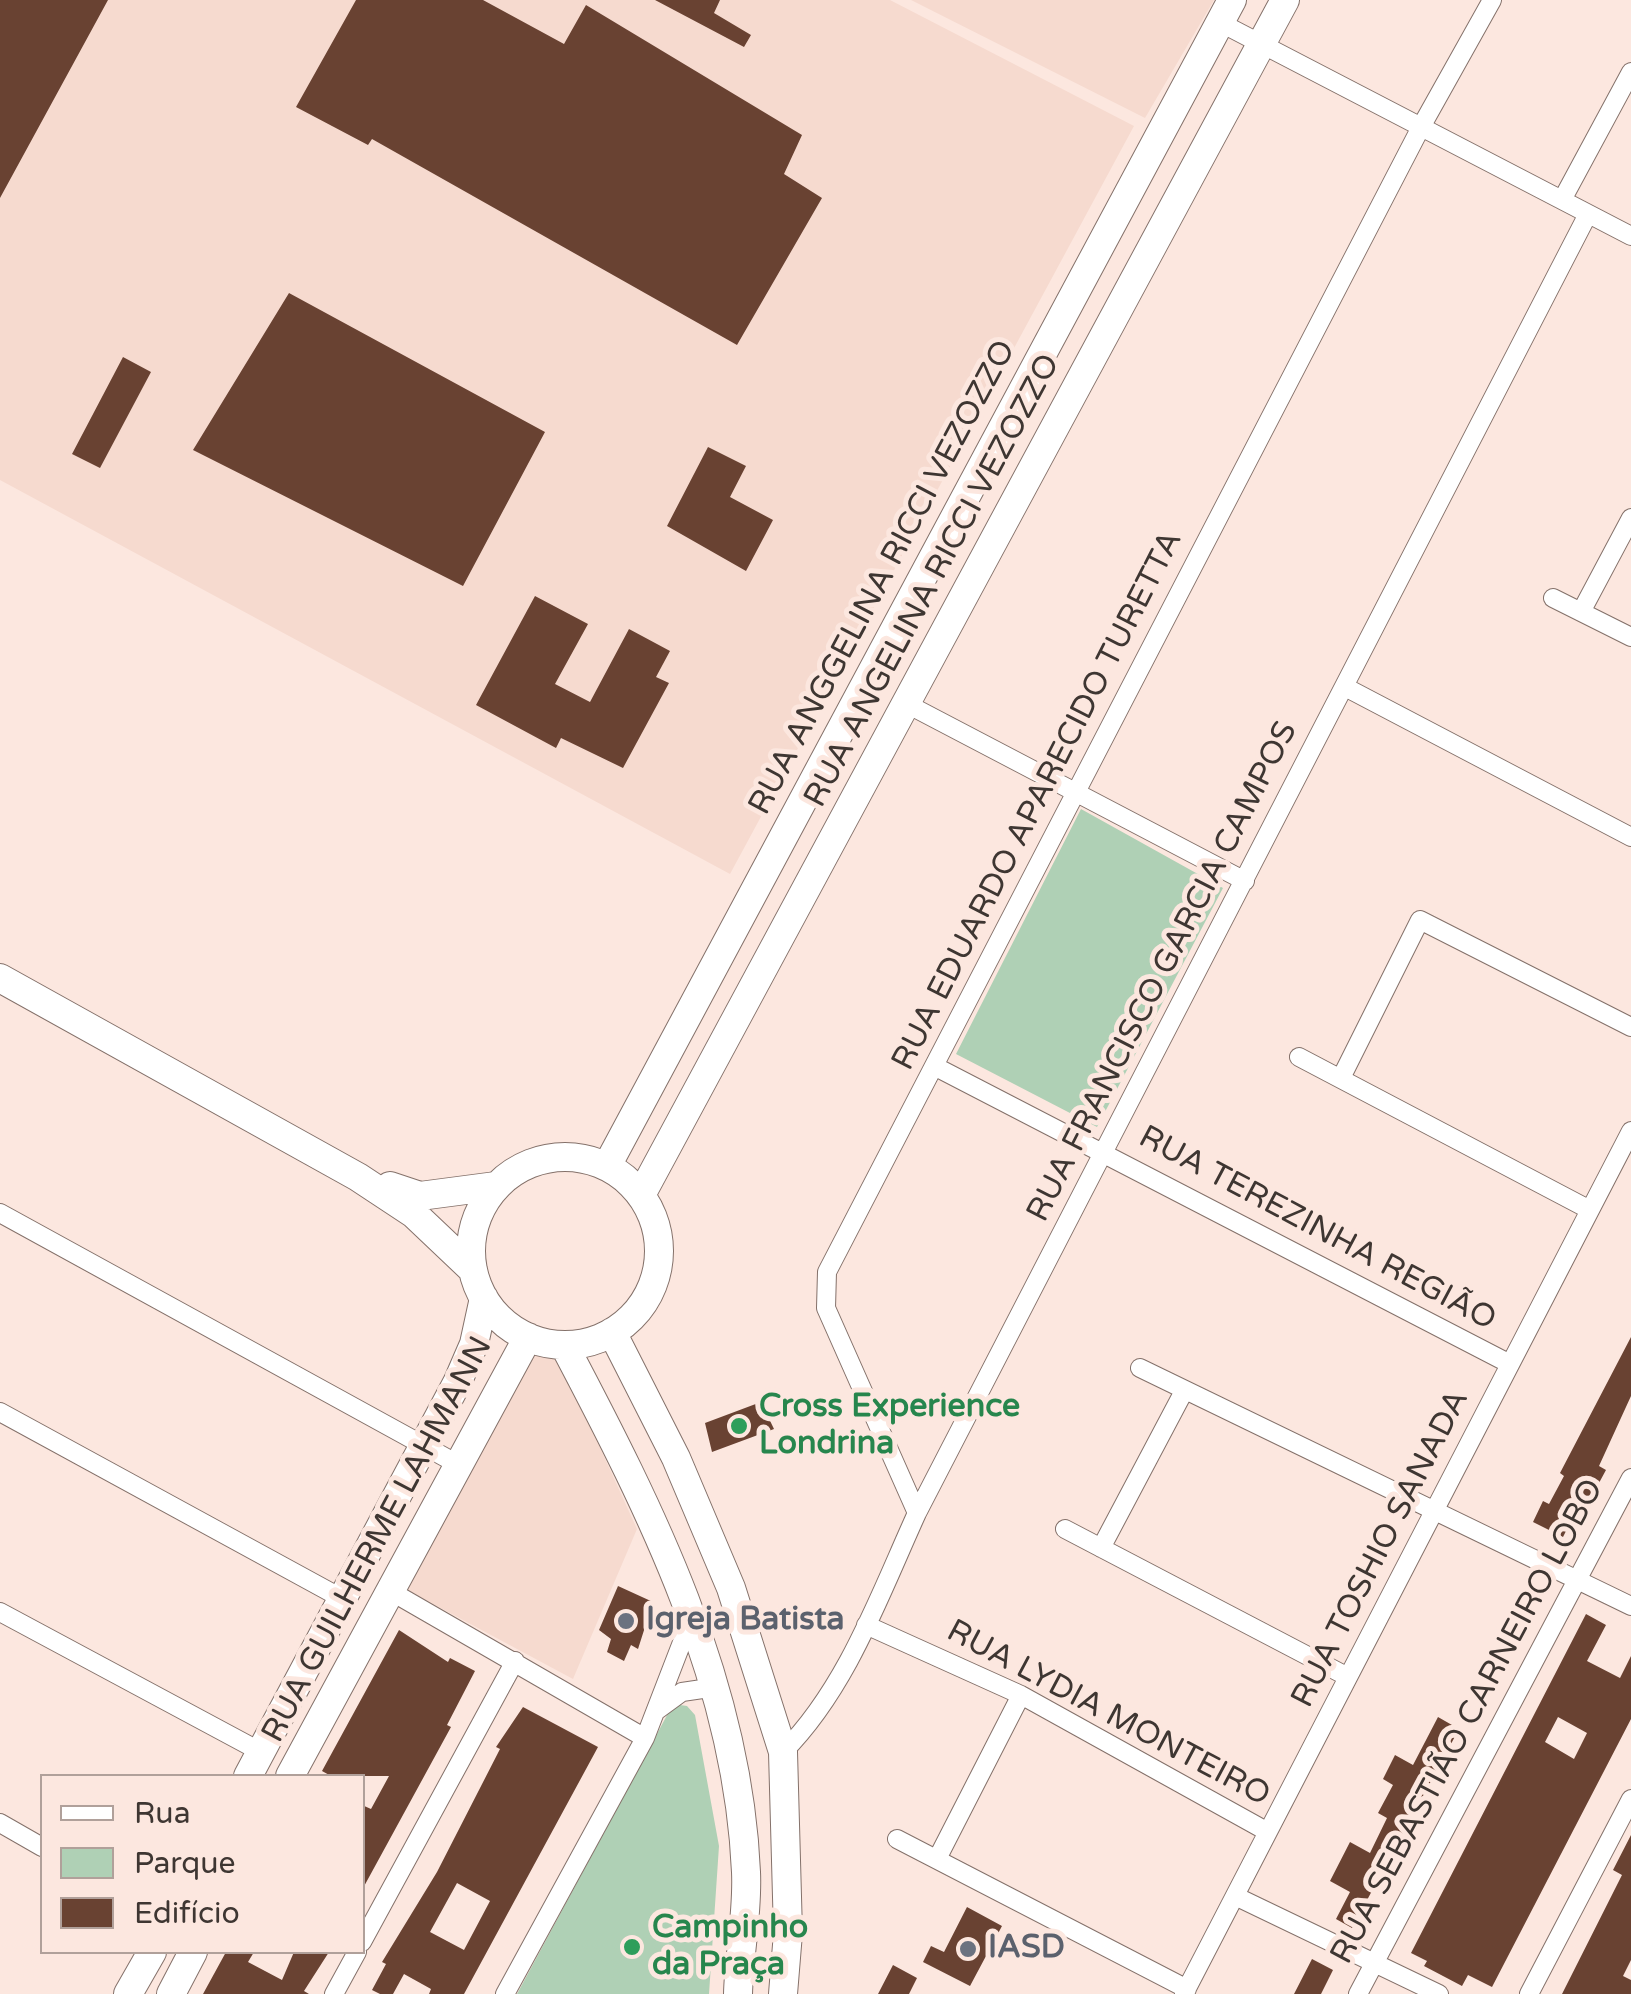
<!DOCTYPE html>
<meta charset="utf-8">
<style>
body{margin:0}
#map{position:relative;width:1631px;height:1994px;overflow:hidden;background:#fce7df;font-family:"Varela Round",sans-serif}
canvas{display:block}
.legend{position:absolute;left:40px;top:1774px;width:325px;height:180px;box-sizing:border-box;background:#fce7df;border:2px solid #b0a09a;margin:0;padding:12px 18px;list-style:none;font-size:30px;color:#3e3632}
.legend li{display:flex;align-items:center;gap:20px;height:50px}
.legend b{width:50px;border:2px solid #b0a09a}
</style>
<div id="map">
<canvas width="1631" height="1994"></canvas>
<ul class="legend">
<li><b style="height:12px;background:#fff"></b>Rua</li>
<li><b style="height:28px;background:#afd0b5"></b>Parque</li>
<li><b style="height:28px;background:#694232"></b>Edifício</li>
</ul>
</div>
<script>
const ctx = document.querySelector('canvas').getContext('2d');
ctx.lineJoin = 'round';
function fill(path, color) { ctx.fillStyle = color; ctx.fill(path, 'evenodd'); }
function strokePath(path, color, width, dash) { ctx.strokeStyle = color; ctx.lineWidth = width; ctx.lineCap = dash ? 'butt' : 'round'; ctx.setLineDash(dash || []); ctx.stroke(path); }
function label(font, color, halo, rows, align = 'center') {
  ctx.font = font + ' "Varela Round",sans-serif'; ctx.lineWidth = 10; ctx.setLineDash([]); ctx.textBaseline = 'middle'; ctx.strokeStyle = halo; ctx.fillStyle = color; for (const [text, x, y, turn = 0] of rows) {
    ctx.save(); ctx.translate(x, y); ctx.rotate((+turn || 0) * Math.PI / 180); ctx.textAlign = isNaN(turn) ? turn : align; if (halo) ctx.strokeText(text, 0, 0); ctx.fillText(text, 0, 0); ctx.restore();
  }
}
const built = new Path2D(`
 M0 0H890L1134 126 730 874 0 480Z
 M911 0H1214L1145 118Z
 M534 1345 558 1355 637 1529 573 1679 407 1590Z`);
const green = new Path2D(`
 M1081 809 1223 888 1097 1127 956 1054Z
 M673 1704 687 1706 695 1715 719 1846 709 1994H517Z`);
const building = new Path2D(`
 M0 0H108L0 198Z
 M356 0H483L564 44 586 5 802 135 784 174 822 198 737 345 372 139 368 145 296 107Z
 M655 0H720L714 13 751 35 744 47Z
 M289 293 545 432 463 586 193 450Z
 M123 357 151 372 100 468 72 454Z
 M708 447 746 466 730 497 773 520 746 571 667 526Z
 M535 596 588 624 555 684 590 702 629 629 670 651 656 677 669 683 623 768 561 738 556 748 476 705Z
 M1631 1337V1396L1599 1466 1606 1470 1593 1494 1581 1501 1563 1537 1533 1522 1543 1501 1549 1504 1564 1476 1560 1473Z
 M761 1402 774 1429 712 1452 705 1423Z
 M618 1586 653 1602 638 1649 631 1645 624 1661 607 1652 611 1639 599 1630Z
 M1586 1614 1606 1625 1587 1661 1620 1678 1631 1656V1719L1492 1987 1468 1975 1462 1986 1424 1966 1427 1961 1411 1953ZM1558 1717 1587 1733 1574 1759 1545 1742Z
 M399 1630 448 1662 450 1658 475 1671 447 1725 451 1727 362 1890V1805L371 1809 389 1776H331L322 1771Z
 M523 1707 598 1747 464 1994H429L431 1989 404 1974 393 1994H380L372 1990 386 1964 382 1962 437 1872 500 1749 496 1747ZM457 1883 490 1901 464 1950 430 1932Z
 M1438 1717 1459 1729 1352 1928 1336 1919 1350 1892 1330 1881 1350 1842 1370 1853 1387 1818 1378 1813 1393 1785 1383 1779 1395 1755 1413 1765Z
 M1631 1835V1960L1623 1976 1631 1980V1994H1562L1622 1875 1613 1870Z
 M967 1907 1002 1926 970 1986 923 1962 931 1946 944 1952Z
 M226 1952H254L248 1962 282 1980 294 1952H329L304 1991 309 1994H203Z
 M1312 1959 1333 1970 1321 1994H1294Z
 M893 1965 917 1978 909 1994H878Z`);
const street = new Path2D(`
 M1219 22 1631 236
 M1562 200 1631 72
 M1553 598 1631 637
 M1581 612 1631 518
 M1345 687 1631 837
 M907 704 1245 881
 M1299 1057 1590 1210
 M934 1066 1510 1364
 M1341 1078 1420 920 1631 1027
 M0 1213 461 1466
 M1140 1368 1631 1606
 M0 1412 341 1598
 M917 1513 826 1308 827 1272 1421 127 1492 0
 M1065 1529 1348 1677
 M1101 1548 1183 1393
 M392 1592 645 1738
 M0 1612 261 1752
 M866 1625 1021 1695 1268 1832
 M656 1711 682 1692 716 1687
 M783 1752C847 1688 880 1594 917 1513L1588 214
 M0 1823 42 1847
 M897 1839 1187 1989
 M937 1859 1021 1695
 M1235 1896 1439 1994
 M362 1942 515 1661
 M334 1994 357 1952
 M505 1994 645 1738 691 1619
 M1184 1994 1631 1131
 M1358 1994 1631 1478
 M1529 1994 1631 1799`);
const secondary = new Path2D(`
 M0 978 358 1177 414 1214 473 1270
 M471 1251a94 94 0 1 1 188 0a94 94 0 1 1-188 0Z
 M607 1166 1232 0
 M390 1186 420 1196 496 1186
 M641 1195 1285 0
 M612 1332 676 1458 731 1588 783 1752 788 1933 783 1994
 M564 1345C651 1510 738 1682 746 1872 748 1913 739 1954 738 1994
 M248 1776 458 1381 474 1344 484 1298
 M290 1776 528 1337
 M128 1994 152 1952
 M171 1994 193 1952`);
const markers = [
 [739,1426,10,"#2e9e5b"],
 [626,1621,10,"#6b7280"],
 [632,1947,10,"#2e9e5b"],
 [968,1949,10,"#6b7280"]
];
const streetNames = [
 ["RUA ANGGELINA RICCI VEZOZZO",883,578,-62],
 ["RUA ANGELINA RICCI VEZOZZO",933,581,-62],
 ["RUA EDUARDO APARECIDO TURETTA",1038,801,-63],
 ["RUA FRANCISCO GARCIA CAMPOS",1163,972,-63],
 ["RUA TEREZINHA REGIÃO",1317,1229,28],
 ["RUA GUILHERME LAHMANN",378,1540,-62],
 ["RUA TOSHIO SANADA",1381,1549,-63],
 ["RUA LYDIA MONTEIRO",1108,1714,28],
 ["RUA SEBASTIÃO CARNEIRO LOBO",1468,1722,-62]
];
const leisureNames = [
 ["Cross Experience",759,1408],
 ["Londrina",759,1445],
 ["Campinho",652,1929],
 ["da Praça",652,1966]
];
const worshipNames = [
 ["Igreja Batista",646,1621],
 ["IASD",988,1949]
];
fill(built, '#f6dacf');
fill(green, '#afd0b5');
fill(building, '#694232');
strokePath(street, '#84716a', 20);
strokePath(secondary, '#84716a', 30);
strokePath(street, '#fff', 18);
strokePath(secondary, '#fff', 28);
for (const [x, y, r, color] of markers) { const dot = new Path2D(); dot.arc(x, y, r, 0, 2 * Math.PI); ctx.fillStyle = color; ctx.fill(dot); strokePath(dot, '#fce7df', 4); }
label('32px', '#3e3632', '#fce7df', streetNames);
label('bold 32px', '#27864d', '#fce7df', leisureNames, 'left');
label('bold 32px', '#5b616d', '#fce7df', worshipNames, 'left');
</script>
